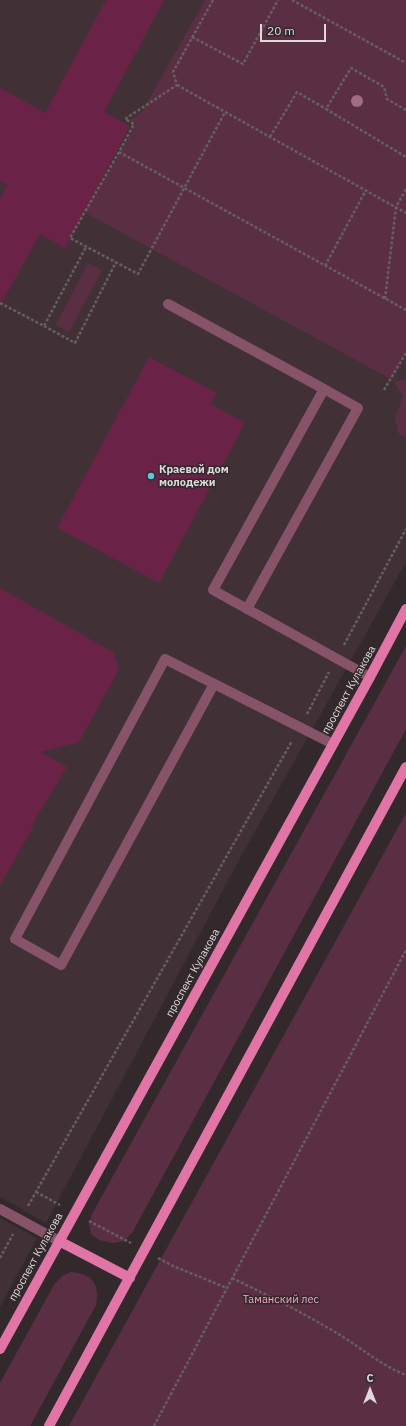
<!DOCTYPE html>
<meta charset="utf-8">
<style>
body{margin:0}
#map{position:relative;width:406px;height:1426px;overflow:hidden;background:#33292d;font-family:"IBM Plex Sans",sans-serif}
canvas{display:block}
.north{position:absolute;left:350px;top:1370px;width:40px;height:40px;-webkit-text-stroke:3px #33292d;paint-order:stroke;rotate:0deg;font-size:11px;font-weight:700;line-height:16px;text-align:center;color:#dfd9db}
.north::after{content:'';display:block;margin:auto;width:14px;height:18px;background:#dfd9db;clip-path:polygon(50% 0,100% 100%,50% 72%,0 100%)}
.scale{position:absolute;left:260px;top:24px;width:66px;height:18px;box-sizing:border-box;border:2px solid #dfd9db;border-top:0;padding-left:5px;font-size:12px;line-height:14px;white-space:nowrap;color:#dfd9db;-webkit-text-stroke:3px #33292d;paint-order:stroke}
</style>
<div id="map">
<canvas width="406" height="1426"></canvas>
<div class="north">С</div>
<div class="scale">20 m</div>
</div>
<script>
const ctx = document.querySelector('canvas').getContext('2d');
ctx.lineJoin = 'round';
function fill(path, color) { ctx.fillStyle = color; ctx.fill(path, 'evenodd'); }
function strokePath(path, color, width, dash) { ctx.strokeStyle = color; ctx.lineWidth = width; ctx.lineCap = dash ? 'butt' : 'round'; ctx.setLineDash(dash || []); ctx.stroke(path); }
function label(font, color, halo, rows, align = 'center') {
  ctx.font = font + ' "IBM Plex Sans",sans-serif'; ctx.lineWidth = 3; ctx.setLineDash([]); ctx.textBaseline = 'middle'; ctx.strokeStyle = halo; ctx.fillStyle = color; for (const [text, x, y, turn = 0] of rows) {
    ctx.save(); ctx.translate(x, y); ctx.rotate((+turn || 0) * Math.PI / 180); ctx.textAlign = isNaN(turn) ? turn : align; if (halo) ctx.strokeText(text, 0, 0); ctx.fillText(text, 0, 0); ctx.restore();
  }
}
const built = new Path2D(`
 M0 0H406V562L240 858 46 1223 0 1197Z
 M0 1218 37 1238 0 1307Z`);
const green = new Path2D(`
 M205 0H406V351L391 379 88 214 85 210 116 160 136 124 130 120 142 112Z
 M88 263 102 270 69 332 56 325Z
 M406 379V437L398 433 395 418 403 396 394 382Z
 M406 646V729L132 1233 124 1241 113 1243 99 1240 91 1234 89 1224 92 1214Z
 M406 813V1426H69Z
 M71 1272C93 1274 100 1284 96 1305L30 1426H0V1383L54 1285 62 1276Z`);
const building = new Path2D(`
 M106 0H164L104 112 130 126 65 248 40 234 0 306V199L7 185 0 181V88L45 113Z
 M149 357 217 393 211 404 245 423 159 583 57 528Z
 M0 588 113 652 119 669 79 742 40 752 67 767 32 825 34 826 0 885Z`);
const path = new Path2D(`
 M213 0 173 72 177 85 125 119 134 124 119 152 406 310
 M292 0 406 63
 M192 37 243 64 278 0
 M177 85 406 213
 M406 110 387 99 384 87 351 68 326 109 406 157
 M270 137 297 92 326 109
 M119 152 70 238 138 274 225 112
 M325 266 366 190
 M385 299 396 207 406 189
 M0 303 44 326 86 247
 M44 326 75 343 116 262
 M384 390 406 353
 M344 645 406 529
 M307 714 329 672
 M36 1192 60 1205
 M28 1206 292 741
 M89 1221 131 1243
 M0 1258 13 1234
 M158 1258 173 1266 227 1288
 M232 1278C267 1295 302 1312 335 1332 359 1346 380 1365 406 1375
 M154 1426 406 950`);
const lane = new Path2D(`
 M168 304 324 389
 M247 609 358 408 324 389 213 590 370 677
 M214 684 61 965 15 939 165 659 333 744`);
const street = new Path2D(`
 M0 1209 59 1241`);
const primary = new Path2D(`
 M59 1241 130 1278
 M0 1349 370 677 406 609
 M49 1426 406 767`);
const trees = [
 [357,101]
];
const markers = [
 [151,476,4,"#52ccd6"]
];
const poiNames = [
 ["Краевой дом",159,470],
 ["молодежи",159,483]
];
const streetNames = [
 ["проспект Кулакова",349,690,-61],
 ["проспект Кулакова",193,973,-61],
 ["проспект Кулакова",36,1257,-61]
];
const parkNames = [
 ["Таманский лес",281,1300]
];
fill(built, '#413137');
fill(green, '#5b2f43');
fill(building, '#6a2246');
strokePath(path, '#675e61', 2.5, [3, 2]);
strokePath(lane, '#875369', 10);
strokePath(street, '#875369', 10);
strokePath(primary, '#e175a6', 10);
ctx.fillStyle = '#a26d83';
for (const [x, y] of trees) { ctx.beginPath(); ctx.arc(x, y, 6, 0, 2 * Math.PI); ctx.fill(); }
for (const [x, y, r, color] of markers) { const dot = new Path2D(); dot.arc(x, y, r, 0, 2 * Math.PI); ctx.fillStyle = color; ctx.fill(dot); strokePath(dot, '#33292d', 1.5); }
label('bold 11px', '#dfd9db', '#33292d', poiNames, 'left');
label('11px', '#dfd9db', '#33292d', streetNames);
label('11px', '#fca5ca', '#33292d', parkNames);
</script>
